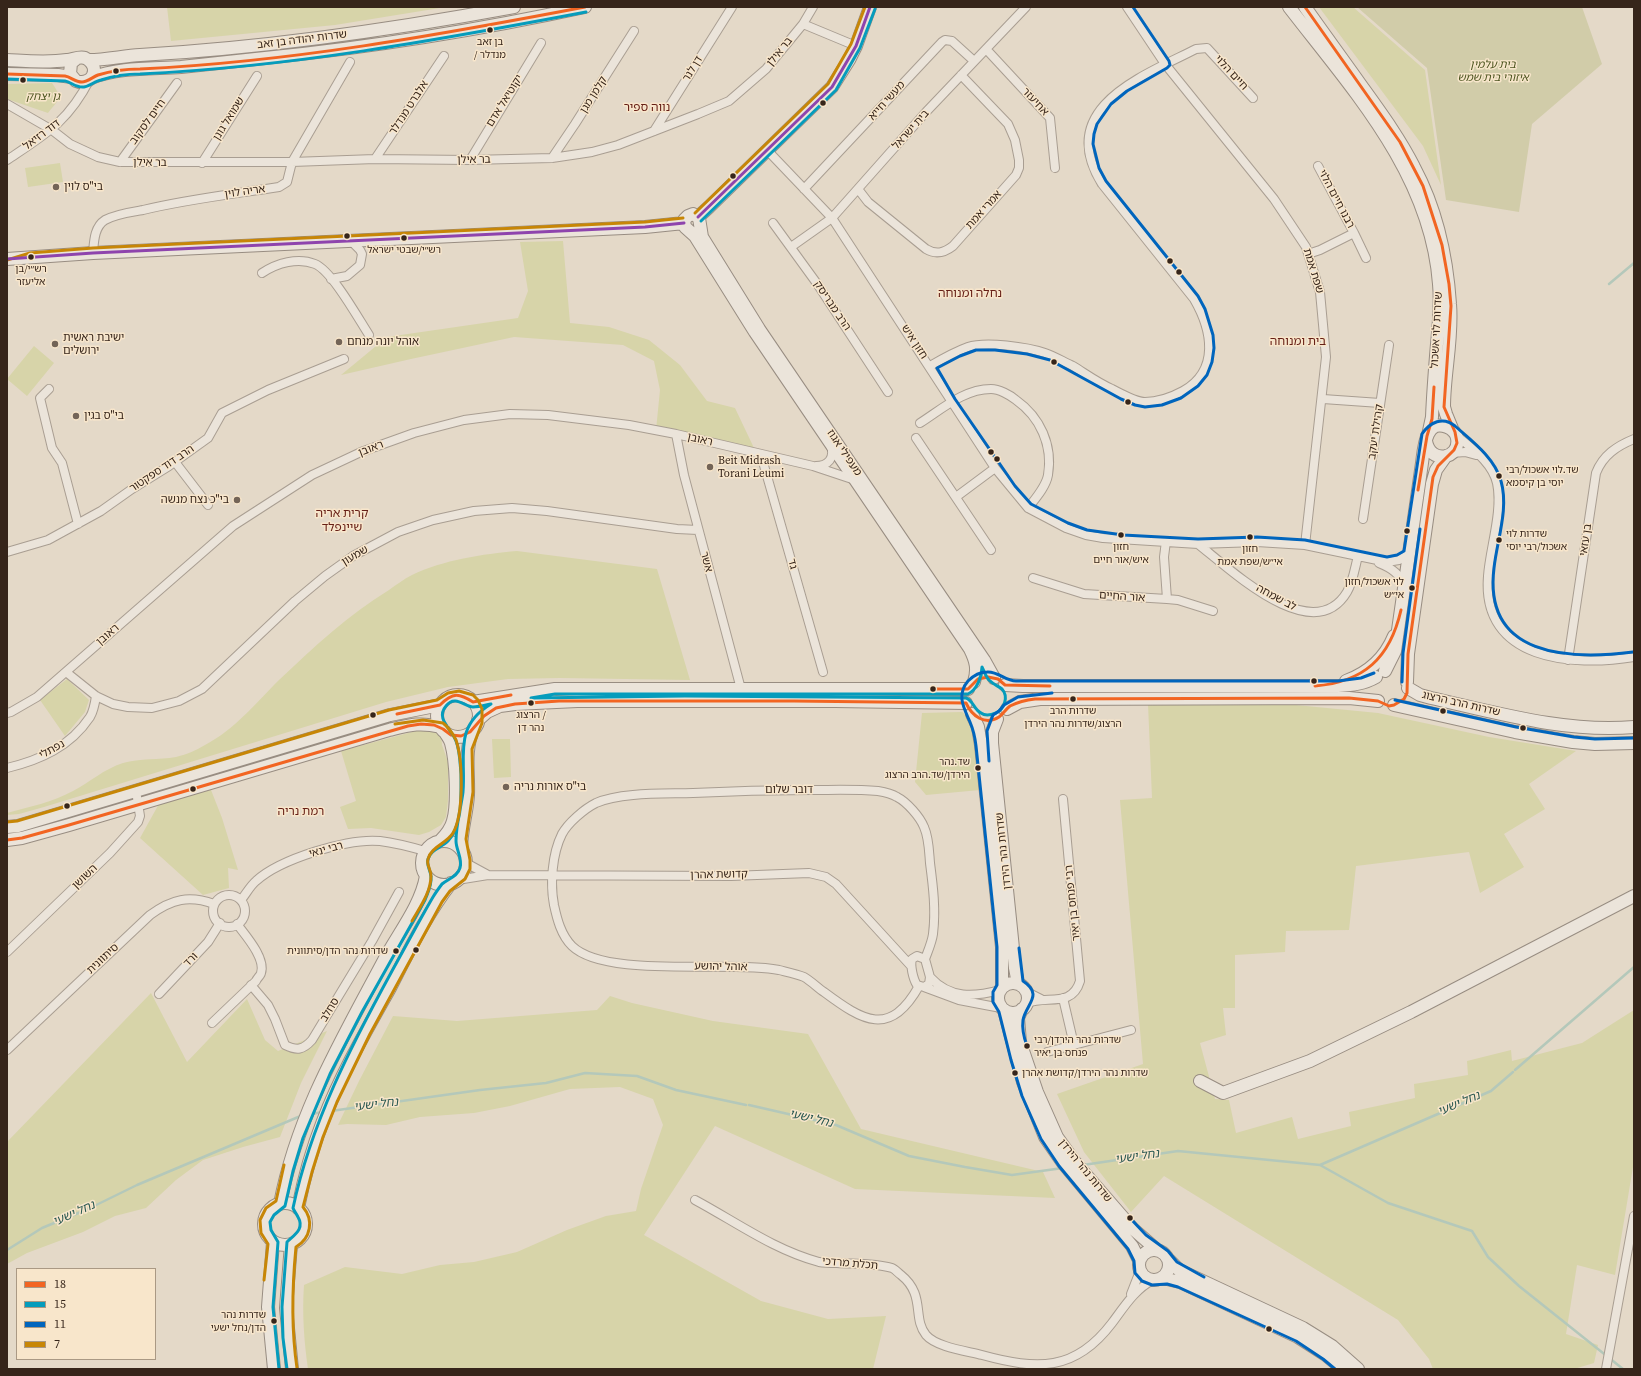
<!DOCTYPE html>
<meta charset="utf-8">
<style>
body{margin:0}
#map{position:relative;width:1641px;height:1376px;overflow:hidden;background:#e4d9c8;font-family:"Source Serif 4",serif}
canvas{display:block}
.frame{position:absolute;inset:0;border:8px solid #36251a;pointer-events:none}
.legend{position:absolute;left:16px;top:1268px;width:140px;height:92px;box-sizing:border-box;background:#f8e6cb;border:1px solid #aa9984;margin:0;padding:5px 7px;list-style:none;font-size:12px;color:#36251a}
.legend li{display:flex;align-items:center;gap:8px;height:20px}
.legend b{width:20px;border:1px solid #aa9984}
</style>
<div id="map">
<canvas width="1641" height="1376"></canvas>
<div class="frame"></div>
<ul class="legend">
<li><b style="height:5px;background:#f26522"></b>18</li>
<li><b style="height:5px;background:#059cbc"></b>15</li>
<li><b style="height:5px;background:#0065bd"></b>11</li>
<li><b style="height:5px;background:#c78606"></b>7</li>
</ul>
</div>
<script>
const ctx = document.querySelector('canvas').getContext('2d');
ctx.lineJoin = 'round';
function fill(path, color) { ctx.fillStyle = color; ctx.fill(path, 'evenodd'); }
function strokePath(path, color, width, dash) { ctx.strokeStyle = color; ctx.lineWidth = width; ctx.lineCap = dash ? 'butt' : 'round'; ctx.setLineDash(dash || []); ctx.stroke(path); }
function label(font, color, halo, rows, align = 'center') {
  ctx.font = font + ' "Source Serif 4","Noto Sans Hebrew",serif'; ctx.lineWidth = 3; ctx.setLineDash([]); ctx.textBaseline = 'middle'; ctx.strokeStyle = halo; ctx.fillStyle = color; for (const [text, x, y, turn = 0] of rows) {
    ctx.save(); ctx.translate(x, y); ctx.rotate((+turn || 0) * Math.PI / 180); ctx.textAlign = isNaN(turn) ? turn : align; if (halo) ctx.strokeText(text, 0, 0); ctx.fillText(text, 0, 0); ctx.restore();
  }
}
const green = new Path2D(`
 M167 7H446L335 25 171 41Z
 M1319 7H1353L1425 70 1441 185 1423 146Z
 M52 83C63 99 60 98 48 113L7 99V84Z
 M60 163 63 182 28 187 25 168Z
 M563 241 570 323 609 327 649 340 680 365 707 401 735 408 754 448 656 430 660 390 654 361 623 345 514 337 411 359 341 375 387 337 518 318 528 291 520 242Z
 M34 346 54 363 27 396 7 379Z
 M517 551 657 569 690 680 560 678 508 679 448 687 386 702 44 807 19 814 7 815V813C29 807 53 802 73 791 90 782 104 769 123 763 140 758 159 760 176 757 185 755 197 750 205 745 234 730 256 703 279 680 314 647 348 615 389 590 396 585 404 579 412 575 443 560 483 554 517 551Z
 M67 679 89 700 85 712 65 736 40 700Z
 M1148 704 1296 705 1378 713 1489 737 1576 751 1529 784 1545 809 1504 834 1524 867 1480 893 1469 852 1356 866 1349 930 1286 931 1285 952 1235 955V1008H1223L1226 1035 1200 1043 1215 1099 1229 1100 1236 1133 1292 1117 1298 1139 1351 1126 1349 1112 1415 1098 1414 1084 1468 1075 1467 1061 1511 1050 1512 1061 1582 1043 1634 1010V1161L1615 1275 1577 1265 1566 1334 1598 1345 1594 1363 1574 1369H1433L1429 1359 1398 1320 1164 1176 1131 1212 1084 1152 1057 1094 1143 1064 1120 800 1152 798Z
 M962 712 969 717 974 728 980 790 926 795 915 782 922 713Z
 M423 729 434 731 441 735 442 745 448 762V800L446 817 441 825 429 832 419 835 371 828 348 829 340 807 356 801 341 751Z
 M492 739H510L511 777 494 778Z
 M211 790 222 818 238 870 228 868 229 888 203 895 140 838 160 802Z
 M151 993 187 1062 247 999 265 1040 278 1051 327 1031 301 1083 280 1137 243 1147 203 1160 176 1180 146 1208 115 1216 83 1232 27 1253 7 1264V1142Z
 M610 996 632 1003 713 1021 808 1034 861 1129 1043 1172 1055 1198 855 1189 715 1126 644 1235 761 1301 828 1319 886 1316 873 1369H308C304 1341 302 1313 304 1285L345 1267 402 1274 440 1265 474 1262 517 1252 567 1230 606 1216 636 1211 641 1189 663 1125 653 1099 620 1087 570 1089 510 1106 474 1113 420 1117 386 1125 347 1124 338 1125 359 1081 393 1016 457 1021 597 1010Z`);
const cemetery = new Path2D(`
 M1357 7H1582L1602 64 1532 124 1519 212 1446 200 1427 68Z`);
const stream = new Path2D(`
 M1609 284 1634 263
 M1515 1070 1634 967
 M749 1105 836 1125 909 1156 965 1167 1012 1175 1063 1168
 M331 1111 480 1090 546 1083 585 1073 637 1076 676 1090 746 1105
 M312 1114 322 1112
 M1083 1165 1178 1151 1320 1165 1491 1091 1513 1072
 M1320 1165 1388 1203 1472 1231 1488 1257 1519 1286 1623 1369
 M7 1250 42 1228 88 1209 137 1185 303 1115`);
const street = new Path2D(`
 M1127 7 1165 64 1274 199 1306 247 1320 292 1326 357 1305 545
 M803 24 813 7
 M986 49 1050 118 1055 168
 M7 104 52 130 70 144 98 157 120 162H292L375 159 470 160 552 158 592 152 618 145 698 114 729 101 766 69 803 24 856 46
 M654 131 732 7
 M767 150 832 218 995 468 1028 508 1066 528 1086 535 1103 538 1198 544 1257 542 1305 545 1387 562 1399 560 1409 554
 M552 158 575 124 634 31
 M375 159 444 56
 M7 160C46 134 68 122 90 79
 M470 160 541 43
 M120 162 177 83
 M202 163 257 76
 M804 189 942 42 945 40 952 41 974 61
 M858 189 868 202 926 249C936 255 944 253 953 246L1016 175 1019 168V160L1015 140 1008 124 961 75
 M773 223 818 285 888 392
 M1354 233 1366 258
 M791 247 832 218 926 112 1026 7
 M93 253C94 242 94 227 105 220 116 214 131 212 143 210 188 199 234 194 279 187L287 182 292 162 350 62
 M1308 254 1320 250 1354 233 1318 166
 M262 273C277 263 298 257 315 264 332 271 358 318 369 335
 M331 279 347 276 360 265 362 254 360 250 352 242
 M930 366C942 359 954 352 968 347 986 341 1027 347 1045 353 1054 356 1064 362 1073 366 1086 374 1098 383 1112 389 1120 393 1136 402 1145 402 1159 402 1172 397 1183 391 1220 370 1212 330 1194 299L1102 184C1055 108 1141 77 1196 49L1207 48 1253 98
 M49 389 40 398 52 448 62 463 78 524
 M1323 399 1380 403
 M920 423C942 409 964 389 991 389 999 389 1010 395 1016 400 1040 417 1053 445 1048 475 1046 487 1035 499 1028 508
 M676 434 684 475 741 689
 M1456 435C1471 448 1492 462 1497 483 1503 511 1490 548 1488 576 1481 661 1573 667 1634 657
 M916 438 991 550
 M1452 453 1465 452 1476 455
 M761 455 823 672
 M175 462 208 505
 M816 466C828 466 835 458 831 446
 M956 497 995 468
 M1363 519 1389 345
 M1166 541 1164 557 1167 599
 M1198 544C1230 569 1313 649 1347 592 1353 582 1355 567 1358 556
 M7 552 48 540 101 511 132 489 169 466 208 438 222 413 268 390 344 359
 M1379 563C1389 567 1401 573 1403 585
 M1033 578 1084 594 1167 599 1178 600 1213 611
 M1568 660 1596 473C1603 455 1617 446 1634 439
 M66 672 96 696 113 704 128 707 152 708 179 701 202 689 295 601 325 576 353 556 398 532 433 520 474 511 512 508 547 511 677 529 698 530
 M7 713 11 712 37 697 233 526 312 475 361 452 414 433 464 420 510 414 548 415 629 425 676 434 813 466 855 480
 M7 768C40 760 70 747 90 717 93 712 95 703 96 696
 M466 863 488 875
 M457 880 488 875 731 876 809 873 826 877 836 884 911 966
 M213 911a16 16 0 1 1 32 0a16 16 0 1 1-32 0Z
 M241 900C246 894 250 886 256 881 280 859 348 838 380 841 396 843 411 847 425 851
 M7 952 110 853 138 822 140 816 136 791
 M917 956 925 959 930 977 929 984 924 987 917 985C913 979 910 965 912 959Z
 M930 977C950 999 974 997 1000 990
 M251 985 268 1005 275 1019 285 1045C297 1051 303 1050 312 1040L372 941 399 892
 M919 986C890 1038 863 1021 824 992 818 988 811 981 804 977 797 974 787 972 779 970 730 960 606 979 572 946 561 935 557 919 554 905 550 884 552 854 562 834 568 823 584 809 596 803 621 792 665 794 693 793 732 791 771 790 811 790 833 790 855 789 878 791 884 792 892 794 897 797 907 802 920 817 924 827 929 838 929 851 930 863 933 886 936 910 933 934 932 942 928 951 925 959
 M924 987 959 1000 1001 1008
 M1027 992 1041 999
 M159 994 208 942 220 923
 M1063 998 1074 1045
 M1027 1003C1047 995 1072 1008 1080 981L1063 799
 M212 1023 256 981C257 978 261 975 261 973 266 958 245 935 237 924
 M7 1050 150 915C172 899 189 895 214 904
 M1047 1052 1131 1030
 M695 1200C736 1222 774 1250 819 1262 825 1263 832 1263 837 1263 855 1264 875 1263 892 1268 895 1269 898 1273 901 1275 926 1295 912 1318 926 1335 936 1347 967 1351 982 1355 1037 1370 1075 1372 1112 1323 1124 1307 1135 1289 1153 1280
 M1131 1294 1140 1271
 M1606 1369 1634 1216`);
const secondary = new Path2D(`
 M1289 7C1353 90 1431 174 1439 284 1441 304 1439 324 1437 344 1435 368 1433 393 1432 417L1429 431
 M1305 7C1324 34 1344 61 1363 88 1381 113 1400 139 1414 167 1436 208 1447 258 1450 304 1453 338 1444 373 1444 407L1446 414 1453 431
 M7 60C27 61 47 63 67 60 72 60 79 56 85 58 90 60 94 65 94 70 94 80 84 84 76 81L70 74 71 63 76 59
 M89 60C106 60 123 56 140 55 266 48 390 30 514 7
 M7 74 58 75 71 77
 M91 78C119 67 152 69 181 67 209 64 237 61 265 58 372 47 479 30 585 7
 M698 217 709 207 832 87 849 60 856 46 870 7
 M7 259 93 253 645 227 684 223
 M1385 671 1395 651 1422 463C1424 449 1425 418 1447 427 1452 429 1456 433 1457 438 1461 459 1430 465 1426 441
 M1346 681C1368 673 1385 658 1394 636
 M974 682C978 669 976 661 970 649L755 332 695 236 685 227 684 220 688 216 693 214 699 218 702 237 759 329 984 660 994 678
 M1407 682 1408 654 1432 484 1436 470 1446 456
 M1005 685 1023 686H1338C1352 685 1364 684 1376 677
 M1408 688 1420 695 1431 698C1498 713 1566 733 1634 727
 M437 716a21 21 0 1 1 42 0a21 21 0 1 1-42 0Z
 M473 702 555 689H968
 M1394 705 1515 732 1573 742 1595 744 1634 743
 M1007 709 1020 702 1040 699 1349 698 1378 701
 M972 714 978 727 981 745 1002 947V987
 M997 719 992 732V743L1015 968 1018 984
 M478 720 487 712 500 706 515 704 577 701H835L966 703
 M7 827 18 826 390 715 440 705
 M7 840 22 838 69 825 389 730C410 725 419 722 441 727
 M440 841C446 835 451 829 453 821 458 804 456 760 451 743 450 739 447 736 445 732
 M422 863a22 22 0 1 1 44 0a22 22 0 1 1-44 0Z
 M461 849C461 831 467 813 468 795 469 773 464 751 473 730
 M998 998a15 15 0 1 1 30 0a15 15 0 1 1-30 0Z
 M1022 1009 1018 1018 1020 1042 1037 1092 1057 1137 1074 1161 1133 1229 1157 1250
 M1004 1010 1023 1082 1045 1137 1063 1163 1132 1246 1139 1260
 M1200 1081 1223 1093 1310 1061 1411 1012 1634 896
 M264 1224a21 21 0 1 1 42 0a21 21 0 1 1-42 0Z
 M280 1204C297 1115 341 1041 383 962 397 935 421 906 426 876
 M298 1208C304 1178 312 1149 323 1121 341 1074 366 1031 390 988 408 953 426 915 451 883
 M273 1242 268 1307 274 1369
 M291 1244 286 1308 292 1369
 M1139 1265a15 15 0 1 1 30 0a15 15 0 1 1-30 0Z
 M1168 1259 1179 1270 1303 1328 1332 1346 1358 1369
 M1159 1279H1167L1180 1282 1298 1337 1326 1355 1343 1369`);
const bus1 = new Path2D(`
 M7 74 65 76C71 77 75 82 82 82 87 82 93 77 98 75 111 71 127 69 140 69 290 62 438 35 585 7
 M1418 490 1427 436 1432 419 1434 387
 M1315 686C1364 682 1390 658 1401 610
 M933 689H968L978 679 988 677 998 679 1005 685 1050 686
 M397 714 440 705C453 692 459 693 473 702L511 695
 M7 840 22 838 69 825 408 726 421 724 434 725 443 729 451 735 461 736 470 732 484 716 496 708 515 704 559 701H794L966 703C972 716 985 726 999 717 1003 714 1006 709 1010 706 1018 702 1026 700 1035 699L1349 698 1378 701 1389 706 1394 705 1404 699 1407 693 1408 654 1433 477 1438 466 1454 450 1457 443 1455 432 1444 407 1451 306 1449 284 1442 245 1423 186 1400 142 1305 7`);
const bus2 = new Path2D(`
 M7 79 65 81C71 82 76 88 84 87 90 86 95 81 101 80 113 76 127 74 140 74 290 67 438 40 586 12
 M701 221 836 90 860 48 875 9
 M982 667C984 671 986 677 989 680 993 684 998 686 1002 689 1009 697 1004 709 996 713 991 715 985 716 981 713 974 710 973 700 966 698L685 696 531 698 555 694H968C977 690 982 676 982 667Z
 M279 1369 273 1307 278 1242 271 1230 270 1222 274 1215 285 1206 293 1171 303 1138 330 1074 362 1012 425 900C428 892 432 885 431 877 431 871 426 865 428 859 431 849 441 848 448 841 463 825 461 795 461 774 460 763 460 751 456 741 452 729 435 719 446 706 455 694 465 707 473 707 479 707 486 705 491 704 453 727 466 756 463 792 461 808 456 824 456 841 456 850 463 859 460 868 458 876 448 879 442 884 439 888 436 892 433 897 419 921 406 946 392 971 351 1046 311 1123 293 1208 294 1211 296 1213 298 1217 305 1229 294 1235 287 1242L282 1307 283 1338 287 1369`);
const bus3 = new Path2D(`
 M1133 7 1169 61 1170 65 1167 68 1127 91 1111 104 1097 124 1094 134 1093 144 1099 168 1106 181 1198 296 1205 309 1213 335 1214 348 1212 362 1207 375 1198 386 1181 398 1162 405 1145 407 1135 405 1121 399 1050 360 1027 354 995 350H976L960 356 937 368 955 399 1015 486 1031 504 1068 523 1087 530 1123 535 1198 539 1257 537 1305 540 1387 557 1397 555 1404 551 1422 434C1430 422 1443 416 1455 426 1472 441 1495 458 1501 481 1509 509 1497 540 1494 568 1483 657 1569 660 1633 652
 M1402 682 1403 653 1420 529
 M1395 700 1516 727 1574 737 1595 739 1634 738
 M989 761 987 731 993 715 999 711 1004 705 1018 697 1052 693
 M1019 948 1023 981C1044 995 1026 1004 1023 1020 1022 1028 1024 1038 1027 1046
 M1130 1218 1146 1235 1168 1251 1177 1262 1204 1277
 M1335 1369 1323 1359 1296 1341 1178 1287 1167 1284 1152 1285 1142 1281 1135 1273 1134 1261 1128 1249 1059 1166 1041 1139 1022 1096 1011 1060 999 1012 993 1002V992L997 985V947L976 746C975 737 973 729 970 722 964 708 956 695 968 681 973 676 980 672 987 672 998 671 1005 681 1016 681H1338L1361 678 1374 673`);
const bus4 = new Path2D(`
 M695 213 828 84 851 44 865 7
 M7 260 30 253 93 248 645 222 683 218
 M395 724 423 720 443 723C448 727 453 734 456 740 463 761 464 814 453 833 447 843 431 847 428 859 426 864 431 870 431 876 431 892 420 907 412 921
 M7 822 17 821 389 710 437 700 448 693 459 691 473 695 478 700 482 709V723L472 749 473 792 466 839 470 860V869L465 879 450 891 442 902 370 1034 337 1102 323 1137 312 1172 303 1207C314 1220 311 1238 296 1247 292 1288 291 1328 297 1368
 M264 1280 268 1244 261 1233 260 1220 266 1208 276 1201 284 1165`);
const bus5 = new Path2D(`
 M698 217 832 87 856 46 870 7
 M7 259 93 253 645 227 684 223`);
const markers = [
 [490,30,3.5,"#36251a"],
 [116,71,3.5,"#36251a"],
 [23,80,3.5,"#36251a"],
 [823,103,3.5,"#36251a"],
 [733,176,3.5,"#36251a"],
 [56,187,4,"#736457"],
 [347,236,3.5,"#36251a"],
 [404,238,3.5,"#36251a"],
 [31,257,3.5,"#36251a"],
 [1170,261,3.5,"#36251a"],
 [1179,272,3.5,"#36251a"],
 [339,342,4,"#736457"],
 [55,344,4,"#736457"],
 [1054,362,3.5,"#36251a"],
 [1128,402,3.5,"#36251a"],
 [76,416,4,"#736457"],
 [991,452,3.5,"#36251a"],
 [997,459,3.5,"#36251a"],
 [710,467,4,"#736457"],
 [1499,476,3.5,"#36251a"],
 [237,500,4,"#736457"],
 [1407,531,3.5,"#36251a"],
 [1121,535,3.5,"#36251a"],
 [1250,537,3.5,"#36251a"],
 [1499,540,3.5,"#36251a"],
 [1412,588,3.5,"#36251a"],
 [1314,681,3.5,"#36251a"],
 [933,689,3.5,"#36251a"],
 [1073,699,3.5,"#36251a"],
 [531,703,3.5,"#36251a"],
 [1443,711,3.5,"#36251a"],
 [373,715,3.5,"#36251a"],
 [1523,728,3.5,"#36251a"],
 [978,768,3.5,"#36251a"],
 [506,787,4,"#736457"],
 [193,789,3.5,"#36251a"],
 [67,806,3.5,"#36251a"],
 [416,950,3.5,"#36251a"],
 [396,951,3.5,"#36251a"],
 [1027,1046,3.5,"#36251a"],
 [1015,1073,3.5,"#36251a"],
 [1130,1218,3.5,"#36251a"],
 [274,1321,3.5,"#36251a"],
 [1269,1329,3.5,"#36251a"]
];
const busNames = [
 ["בן זאב",490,42],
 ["/ מנדלר",490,55],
 ["רש״י/שבטי ישראל",404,250],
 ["רש״י/בן",31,269],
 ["אליעזר",31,282],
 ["שד.לוי אשכול/רבי",1506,470,"left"],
 ["יוסי בן קיסמא",1506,483,"left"],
 ["שדרות לוי",1506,534,"left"],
 ["אשכול/רבי יוסי",1506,547,"left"],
 ["חזון",1121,547],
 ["איש/אור חיים",1121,560],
 ["חזון",1250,549],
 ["אי״ש/שפת אמת",1250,562],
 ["לוי אשכול/חזון",1404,582,"right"],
 ["אי״ש",1404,595,"right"],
 ["שדרות הרב",1073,711],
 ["הרצוג/שדרות נהר הירדן",1073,724],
 ["הרצוג /",531,715],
 ["נהר דן",531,728],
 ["שד.נהר",970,762,"right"],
 ["הירדן/שד.הרב הרצוג",970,775,"right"],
 ["שדרות נהר הדן/סיתוונית",388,951,"right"],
 ["שדרות נהר הירדן/רבי",1034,1040,"left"],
 ["פנחס בן יאיר",1034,1053,"left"],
 ["שדרות נהר הירדן/קדושת אהרן",1022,1073,"left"],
 ["שדרות נהר",266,1315,"right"],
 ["הדן/נחל ישעי",266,1328,"right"]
];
const streetNames = [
 ["שדרות יהודה בן זאב",302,40,-7],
 ["בר אילן",780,52,-51],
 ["דן לנר",693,69,-58],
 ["חיים הלוי",1231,73,47],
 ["קלמן מגן",594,95,-58],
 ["יקוטיאל אדם",505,101,-58],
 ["מעשי חייא",887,101,-48],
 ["אחיעזר",1035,102,47],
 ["אלברט מנדלר",409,108,-57],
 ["שמואל גונן",229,119,-58],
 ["חיים לסקוב",148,122,-54],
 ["בית ישראל",911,130,-48],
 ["דוד רזיאל",42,135,-37],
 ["בר אילן",474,160,-1],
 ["בר אילן",150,163,1],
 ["אריה לוין",245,192,-8],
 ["רבנו חיים הלוי",1336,199,62],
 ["אמרי אמת",984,210,-48],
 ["שפת אמת",1313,271,73],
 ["הרב מבריסק",832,306,56],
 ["שדרות לוי אשכול",1437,330,-87],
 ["חזון איש",914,342,57],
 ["קהילת יעקב",1376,432,-82],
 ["ראובן",700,440,13],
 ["ראובן",371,449,-21],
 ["מעפילי אגוז",844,453,56],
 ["הרב דוד ספקטור",162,469,-34],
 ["בן עזאי",1586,540,-82],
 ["שמעון",355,556,-31],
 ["אשר",706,562,75],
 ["גד",792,564,74],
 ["אור החיים",1122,597,4],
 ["לב שמחה",1276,598,28],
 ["ראובן",108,635,-41],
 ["שדרות הרב הרצוג",1461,704,13],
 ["נפתלי",52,750,-29],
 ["דובר שלום",789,790],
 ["רבי ינאי",326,850,-15],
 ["שדרות נהר הירדן",1004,851,-96],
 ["קדושת אהרן",719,875,-1],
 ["השושן",85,877,-44],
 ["רבי פנחס בן יאיר",1073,903,-96],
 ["סיתוונית",103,959,-43],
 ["ורד",191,960,-46],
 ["אוהל יהושע",721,967,1],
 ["סחלב",330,1010,-59],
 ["שדרות נהר הירדן",1085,1171,51],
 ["תכלת מרדכי",850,1264,5]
];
const parkNames = [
 ["בית עלמין",1493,65],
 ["איזורי בית שמש",1493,78],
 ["גן יצחק",43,97]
];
const poiNames = [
 ["בי\"ס לוין",64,187],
 ["ישיבת ראשית",63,338],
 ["ירושלים",63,351],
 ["אוהל יונה מנחם",347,342],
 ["בי\"ס בגין",84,416],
 ["Beit Midrash",718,461],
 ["Torani Leumi",718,474],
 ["בי\"כ נצח מנשה",229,500,"right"],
 ["בי\"ס אורות נריה",514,787]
];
const neighbourhoodNames = [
 ["נווה ספיר",647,108],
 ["נחלה ומנוחה",970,294],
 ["בית ומנוחה",1298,342],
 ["קרית אריה",342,514],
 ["שיינפלד",342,528],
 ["רמת נריה",301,812]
];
const waterNames = [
 ["נחל ישעי",1459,1104,-23],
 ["נחל ישעי",376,1105,-7],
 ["נחל ישעי",811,1119,13],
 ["נחל ישעי",1137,1157,-8],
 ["נחל ישעי",74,1214,-24]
];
fill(green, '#d7d4a9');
fill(cemetery, '#d1cca9');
strokePath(stream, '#b4c8ba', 2.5);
strokePath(street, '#a99e92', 10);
strokePath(secondary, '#988d82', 14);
strokePath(street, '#ebe4da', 8);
strokePath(secondary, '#ebe4da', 12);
strokePath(bus1, '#f26522', 3);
strokePath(bus2, '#059cbc', 3);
strokePath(bus3, '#0065bd', 3);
strokePath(bus4, '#c78606', 3);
strokePath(bus5, '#8e44ad', 3);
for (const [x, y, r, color] of markers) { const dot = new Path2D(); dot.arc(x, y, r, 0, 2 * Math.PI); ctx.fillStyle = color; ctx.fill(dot); strokePath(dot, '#f8e6cb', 1.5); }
label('10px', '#36251a', '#f8e6cb', busNames);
label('11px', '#36251a', '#f8e6cb', streetNames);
label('italic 11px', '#4c541f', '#f8e6cb', parkNames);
label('11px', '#36251a', '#f8e6cb', poiNames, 'left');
label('12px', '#661f16', '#f8e6cb', neighbourhoodNames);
label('italic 12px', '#285750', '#f8e6cb', waterNames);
</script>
